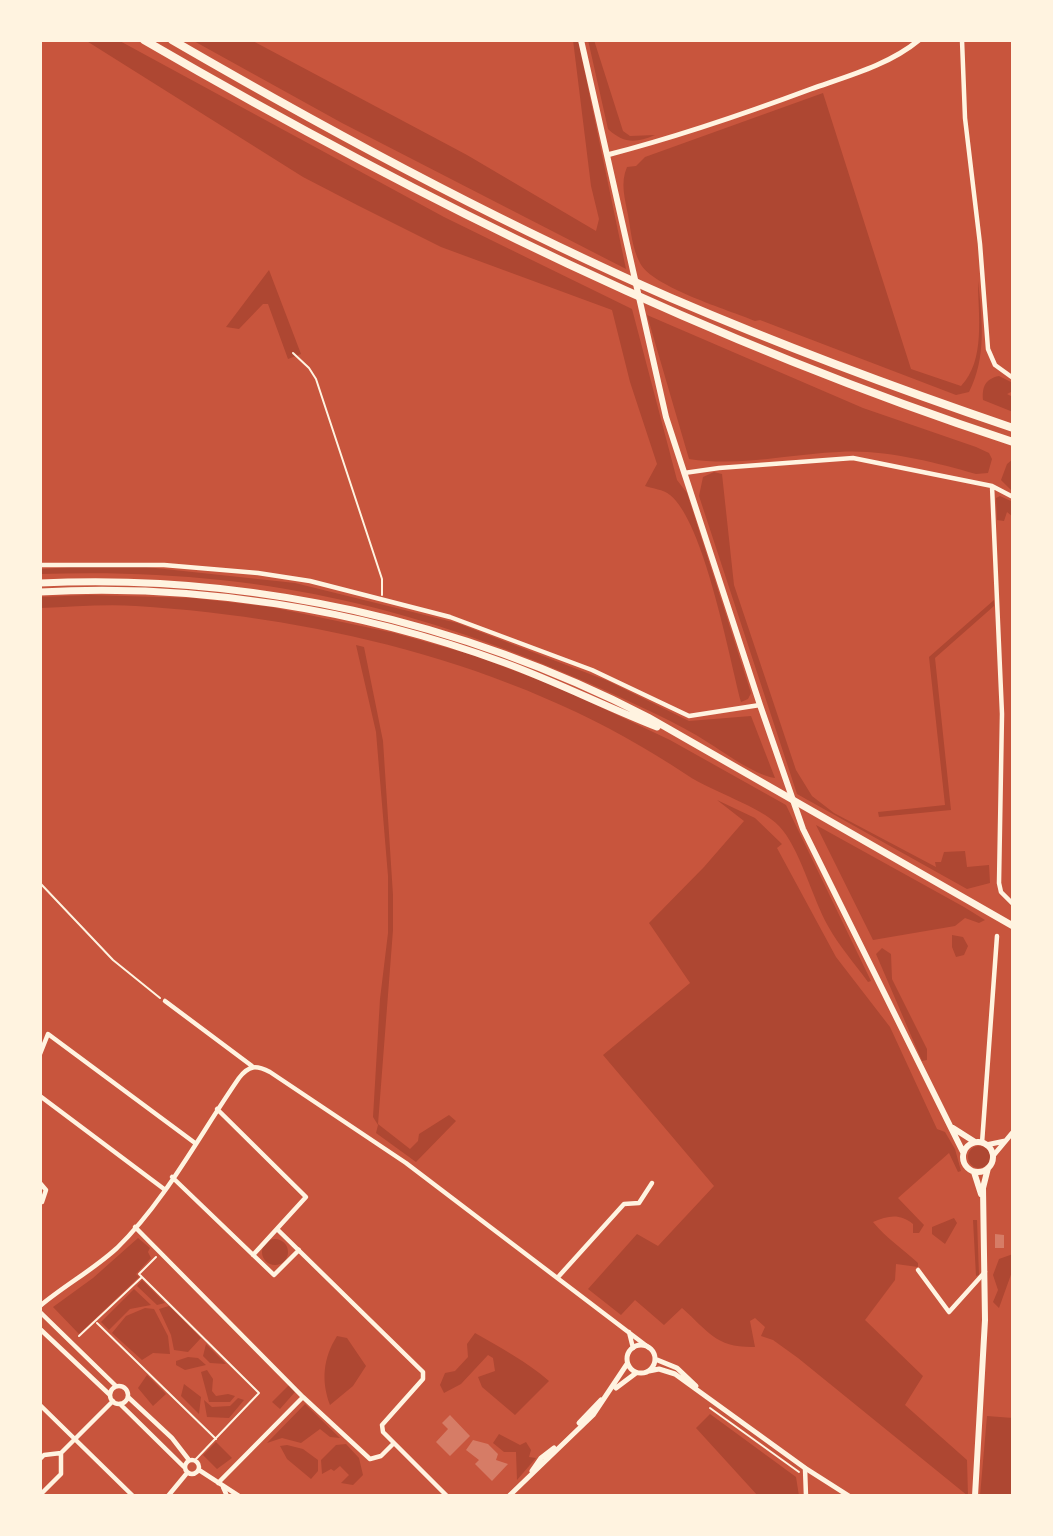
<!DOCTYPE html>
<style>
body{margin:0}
#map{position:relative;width:1053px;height:1536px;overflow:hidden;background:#c8553d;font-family:"Source Sans 3",sans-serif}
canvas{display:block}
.frame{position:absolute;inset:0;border:42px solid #fff3e0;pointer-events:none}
</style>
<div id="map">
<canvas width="1053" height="1536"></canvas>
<div class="frame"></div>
</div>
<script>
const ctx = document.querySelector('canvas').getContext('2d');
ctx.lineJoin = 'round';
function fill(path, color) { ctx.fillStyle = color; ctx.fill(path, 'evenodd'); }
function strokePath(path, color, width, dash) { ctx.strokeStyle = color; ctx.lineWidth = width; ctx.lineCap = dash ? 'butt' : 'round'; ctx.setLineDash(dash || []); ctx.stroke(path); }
const green = new Path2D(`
 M85 40H118L444 217 632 309 677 480 687 493 751 693 748 699 741 702C729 656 704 522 670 495 663 489 653 489 645 486L657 464 630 382 612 310 441 247 357 205 303 177Z
 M192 40H251L467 155 596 231 599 219 591 186 573 40H578L626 269 342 123Z
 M588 40H594L623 131 630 136 655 135C636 143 624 144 608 129Z
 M823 93 911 369 961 386C986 360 978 315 978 281 982 319 987 357 969 392L956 395 760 320 755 321C729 310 652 287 640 263 632 248 631 231 628 215 625 199 620 183 627 167L636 166 645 157Z
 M269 270 301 354 288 359 268 304H263L239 329 226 327Z
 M647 315 863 408 976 447 989 453 992 459 988 473 976 474C933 462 884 449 839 452 789 454 740 467 689 459Z
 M999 376 1013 383V391L1007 394 1013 397V412L983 400C982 387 985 379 999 376Z
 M1013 459V492L1001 480 1007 464Z
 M714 472 722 474 734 585 796 770 812 796 834 813 936 867 935 862H941L944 852 965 851 967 867 989 865 990 883 967 889 797 794 699 496 703 477Z
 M1000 496 1013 502V517L1007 512 1004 521 997 520 996 498Z
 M87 566 146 567 295 583 457 623 608 681 689 721 751 716 775 778C753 775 717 747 696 735 663 716 626 700 591 684 404 602 245 567 40 574V569Z
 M90 595 193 598 271 607 394 633 473 655 560 688 670 740 786 805 871 981 868 982C855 964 839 946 828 926 813 900 799 846 779 826 760 806 712 792 687 775 527 667 327 618 136 606 104 604 72 607 40 608V597Z
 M994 600V606L935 658 951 810 879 817 878 812 945 805 929 657Z
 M356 645 364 647 383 741 393 895V930L378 1124 410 1149 418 1141 419 1134 449 1115 456 1121 416 1162 376 1133 378 1125 373 1117 380 999 388 933V876L376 732Z
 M717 800 755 818 782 844 777 848 836 957 890 1027 937 1129 945 1132 955 1149 961 1171 958 1172 949 1153 898 1198 924 1225 919 1233H913V1224C899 1213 888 1216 873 1222 887 1239 902 1248 918 1263V1267L896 1264 895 1280 865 1320 923 1376 905 1405 967 1460 968 1496 798 1358 773 1340 761 1336 765 1327 755 1318 750 1321 755 1347C716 1348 709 1332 682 1308L664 1325 635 1300 621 1315 588 1289 637 1234 658 1246 714 1186 603 1055 690 983 649 923 704 867 744 821Z
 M816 825 964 907 985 920 979 923 965 918 955 926 873 940Z
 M952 935 963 937 968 946 964 955 956 957 952 947Z
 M882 948 891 954 892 979 927 1049V1060L922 1061 876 954Z
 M968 1157a11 11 0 1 1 22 0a11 11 0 1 1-22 0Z
 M954 1218 957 1223 945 1244 932 1234V1227Z
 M973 1220H977L979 1275 976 1276Z
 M138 1238 150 1248 148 1252 151 1258 136 1274 139 1277 79 1334 53 1307 93 1278Z
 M262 1252a13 13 0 1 1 26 0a13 13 0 1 1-26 0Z
 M1013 1254V1269L999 1308 993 1302 998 1290 993 1275 999 1259Z
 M142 1280 165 1303 157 1305 137 1286Z
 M134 1289 151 1305 130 1309 109 1330 101 1322Z
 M169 1306 201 1338 188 1352 174 1350 171 1335 159 1309Z
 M145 1308 154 1309 168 1336 170 1354 153 1353 142 1360 112 1333 126 1316Z
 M475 1333C501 1348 526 1361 549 1381L515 1415 482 1387 478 1377 495 1371 493 1358 488 1355 461 1384 444 1393 440 1385 445 1373 455 1371 468 1357 467 1344Z
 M337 1336 347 1338 366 1366 353 1386 330 1405C321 1381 323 1358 337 1336Z
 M206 1344 226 1364 210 1363 203 1356Z
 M188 1357 198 1358 206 1365 185 1370 176 1365V1361Z
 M207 1370 213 1379 212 1391 216 1396 228 1394 235 1396 230 1402H209L201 1372Z
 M147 1375 166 1394 153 1406 138 1388Z
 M184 1384 201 1397 199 1414 181 1396Z
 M289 1385 295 1392 280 1409 272 1402Z
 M238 1398 244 1400 229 1418 207 1417 204 1400 212 1407 230 1406Z
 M305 1404 340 1438 330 1437 320 1429 301 1443 282 1438 267 1443Z
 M710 1414 796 1477 799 1496H758L696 1428Z
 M987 1416 1013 1418V1496H980Z
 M499 1434 520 1445 526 1442 531 1450 529 1457 536 1458 517 1480 516 1452H504L493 1443Z
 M216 1442 232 1458 217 1469 203 1455Z
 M346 1444 359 1458 363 1475 353 1485 341 1483 349 1475 340 1466 334 1471 331 1469 322 1474 321 1460 336 1445Z
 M287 1445 303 1449 318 1460V1471L311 1479 287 1459 280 1446Z`);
const building = new Path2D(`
 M995 1234 1004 1235V1248H995Z
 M450 1415 470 1436 450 1456 436 1442 448 1429 442 1423Z
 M473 1440 488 1444 498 1454 496 1460 508 1464 492 1481 475 1464 479 1460 466 1450Z`);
const path = new Path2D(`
 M293 353 309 368 316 379 382 579V595
 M40 883 113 960 160 998
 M142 1277 259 1393 195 1460
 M97 1323 216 1439
 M79 1336 142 1277 139 1274 156 1257
 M710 1408 799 1472`);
const minor = new Path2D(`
 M962 40 965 118 980 244 988 349 995 365 1013 378
 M684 473 719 468 853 458 992 486 1013 497
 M992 486 1002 714 999 883 1001 892 1013 904
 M40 565H164L258 573 310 581 450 617 592 670 689 716 760 705
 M165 1001 252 1066
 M40 1054 48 1034 195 1143
 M40 1096 164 1189
 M217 1109 306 1197 253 1255
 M982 1143 997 936
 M172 1177 274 1275 299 1250
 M40 1183 46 1190 42 1202
 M135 1227 303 1397
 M278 1230 423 1372V1379L382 1425 383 1432 447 1496
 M918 1270 949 1312 985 1272
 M559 1276 624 1204 639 1203 652 1183
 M40 1306C65 1285 93 1270 117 1248 166 1200 200 1134 239 1078 249 1065 256 1065 270 1072L406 1163 648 1347
 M41 1313 116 1386
 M40 1329 110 1395
 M629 1332 633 1348
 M110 1395a9 9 0 1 1 18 0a9 9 0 1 1-18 0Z
 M128 1397 172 1438 189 1460
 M120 1404 184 1467
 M40 1405 133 1496
 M40 1459 44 1455 61 1453 113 1401
 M185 1467a7 7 0 1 1 14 0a7 7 0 1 1-14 0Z
 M805 1468 806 1496
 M199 1470 239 1496
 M218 1483 303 1397 370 1459 381 1456 393 1444
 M223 1487 227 1496
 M40 1495 61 1474V1453
 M168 1496 187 1473`);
const tertiary = new Path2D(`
 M607 155C677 137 744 114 811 89 848 76 889 65 919 40
 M986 1145 1005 1141
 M993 1156 1013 1132
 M627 1359a14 14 0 1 1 28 0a14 14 0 1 1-28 0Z
 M655 1359 677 1368 696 1386
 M649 1371 659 1369 675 1374 805 1468 849 1496
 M616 1388 636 1373
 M579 1423 601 1400
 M532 1471 541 1458 554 1448
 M509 1496 593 1415 627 1364`);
const secondary = new Path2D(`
 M581 40 666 417 760 705 803 829 963 1152
 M953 1128 975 1142
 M963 1157a15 15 0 1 1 30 0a15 15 0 1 1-30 0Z
 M974 1172 981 1194
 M975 1496 985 1320 983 1188 988 1168`);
const primary = new Path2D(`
 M40 583C250 573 462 621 648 717L1013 926
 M40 592C197 583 358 609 505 663 557 682 606 707 657 727`);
const motorway = new Path2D(`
 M144 40C421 201 708 342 1013 442
 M172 40C334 134 499 223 671 298 783 346 898 389 1013 428`);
fill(green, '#ae4732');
fill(building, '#d67c66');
strokePath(path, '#fff3e0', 2);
strokePath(minor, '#fff3e0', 4.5);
strokePath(tertiary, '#fff3e0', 5);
strokePath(secondary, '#fff3e0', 6);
strokePath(primary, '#fff3e0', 7);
strokePath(motorway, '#fff3e0', 8);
</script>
